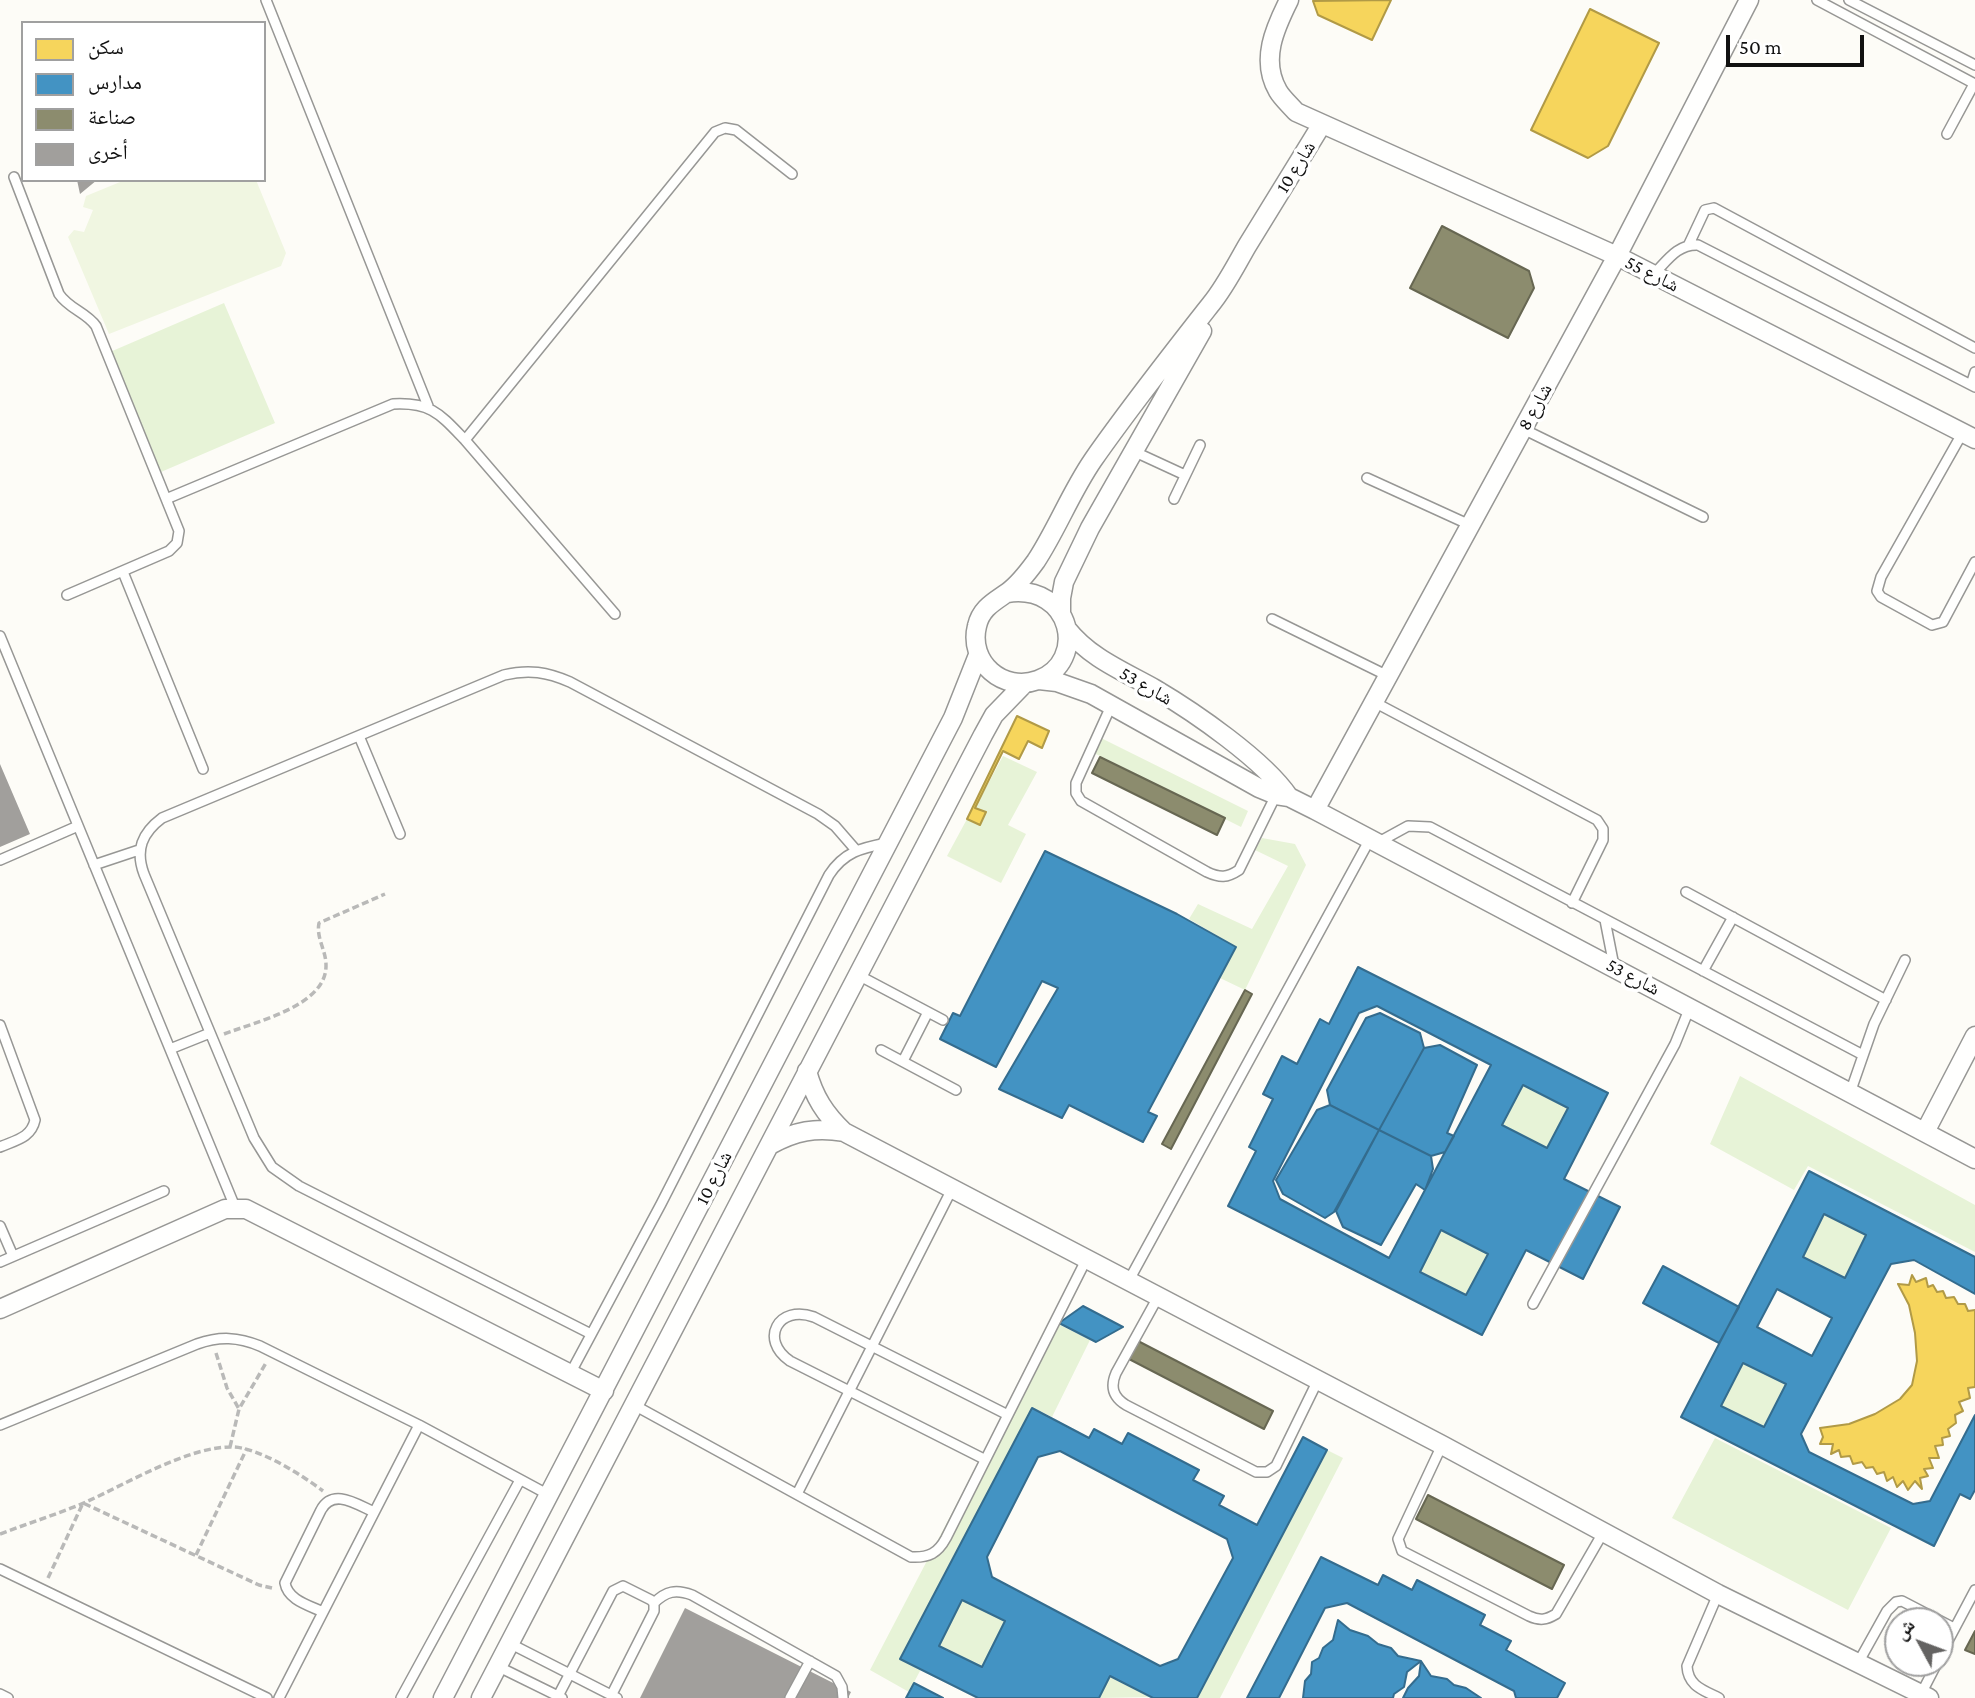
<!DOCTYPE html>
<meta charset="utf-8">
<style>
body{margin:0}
#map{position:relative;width:1975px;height:1698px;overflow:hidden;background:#fdfcf7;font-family:"Crimson Pro","Noto Naskh Arabic",serif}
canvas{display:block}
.legend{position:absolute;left:21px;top:21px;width:245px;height:161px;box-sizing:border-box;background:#fff;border:2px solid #a0a0a0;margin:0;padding:9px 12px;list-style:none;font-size:21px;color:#111}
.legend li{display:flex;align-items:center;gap:14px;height:35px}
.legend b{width:35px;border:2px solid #a0a0a0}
.north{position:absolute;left:1884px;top:1607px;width:70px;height:70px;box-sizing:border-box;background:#fff;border:2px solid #a0a0a0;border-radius:50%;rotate:311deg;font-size:19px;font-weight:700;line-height:28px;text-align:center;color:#111}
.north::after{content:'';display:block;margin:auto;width:24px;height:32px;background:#646362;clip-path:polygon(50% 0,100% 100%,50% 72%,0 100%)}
.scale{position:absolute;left:1726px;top:35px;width:138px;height:32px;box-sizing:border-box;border:4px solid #111;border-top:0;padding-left:9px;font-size:21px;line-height:24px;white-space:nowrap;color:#111;-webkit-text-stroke:5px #fff;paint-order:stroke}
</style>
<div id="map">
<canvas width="1975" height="1698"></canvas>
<ul class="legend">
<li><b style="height:19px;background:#f6d55c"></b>سكن</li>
<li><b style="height:19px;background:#4393c3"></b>مدارس</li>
<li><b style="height:19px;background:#8c8c6e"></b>صناعة</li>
<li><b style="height:19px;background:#a19f9c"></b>أخرى</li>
</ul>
<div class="north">ش</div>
<div class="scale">50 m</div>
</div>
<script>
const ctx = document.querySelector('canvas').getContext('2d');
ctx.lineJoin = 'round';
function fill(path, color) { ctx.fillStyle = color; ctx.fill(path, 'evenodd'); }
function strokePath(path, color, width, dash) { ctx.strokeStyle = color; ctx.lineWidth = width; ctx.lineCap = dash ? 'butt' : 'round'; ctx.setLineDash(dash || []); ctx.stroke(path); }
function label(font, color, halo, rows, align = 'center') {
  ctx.font = font + ' "Crimson Pro","Noto Naskh Arabic",serif'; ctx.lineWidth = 7; ctx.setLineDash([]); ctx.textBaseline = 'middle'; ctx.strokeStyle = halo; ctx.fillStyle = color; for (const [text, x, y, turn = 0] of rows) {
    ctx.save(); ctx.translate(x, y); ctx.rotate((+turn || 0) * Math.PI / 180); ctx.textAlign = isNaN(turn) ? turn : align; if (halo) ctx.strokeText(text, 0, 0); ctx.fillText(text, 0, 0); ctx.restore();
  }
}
const green = new Path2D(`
 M224 303 275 423 154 475 103 355Z
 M1101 738 1248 811 1241 827 1094 753Z
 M1003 756 1037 772 1008 825 1026 834 1001 883 947 856 967 819 980 825 985 813 975 808Z
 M1262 838 1295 844 1306 865 1245 990 1220 978 1236 947 1189 919 1198 904 1252 929 1288 866 1255 850Z
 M1740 1076 1975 1205V1252L1808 1166 1794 1190 1710 1144Z
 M1523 1085 1568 1108 1547 1148 1502 1125Z
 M1824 1214 1866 1235 1845 1278 1803 1257Z
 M1441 1230 1488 1254 1466 1295 1420 1272Z
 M1052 1321 1090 1340 1052 1417 1032 1407 900 1658 921 1669 909 1692 870 1670Z
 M1743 1363 1786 1384 1764 1427 1721 1406Z
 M1715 1438 1891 1528 1848 1610 1672 1518Z
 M1327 1450 1343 1458 1220 1698H1196Z
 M962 1600 1005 1621 982 1667 939 1646Z
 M1110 1676 1153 1697 1099 1698Z`);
const pitch = new Path2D(`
 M125 180H256L286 253 281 266 109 334 68 237 74 230 84 232 93 210 83 207 86 196Z`);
const homes = new Path2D(`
 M1391 0 1372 40 1318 15 1313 1Z
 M1590 9 1659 43 1608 146 1588 158 1531 130Z
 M1017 716 1049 731 1042 748 1028 741 1019 759 1003 751 975 808 986 812 980 825 967 819Z
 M1912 1275 1916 1282 1926 1278 1928 1287 1933 1285 1937 1292 1943 1291 1946 1298 1954 1297 1958 1304H1965L1968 1311 1975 1310V1387L1968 1388 1970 1398 1959 1402 1963 1411 1955 1415 1956 1423 1948 1429 1950 1436 1942 1438 1943 1445 1935 1446 1939 1458H1929L1933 1468 1924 1469 1928 1476 1920 1478 1922 1489 1915 1481 1908 1490 1903 1481 1897 1487 1893 1477 1887 1481 1884 1472 1877 1474 1873 1467 1866 1468 1862 1462 1853 1464 1850 1456 1841 1457 1839 1450 1831 1454 1833 1444H1820L1823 1437 1820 1428 1849 1424 1875 1414 1900 1399 1912 1385 1917 1361 1915 1333 1909 1305 1898 1284 1909 1285Z`);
const schools = new Path2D(`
 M1045 851 1177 914 1236 947 1148 1112 1157 1116 1143 1142 1069 1105 1062 1118 999 1089 1058 988 1042 981 996 1067 940 1039 953 1013 960 1016Z
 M1358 967 1608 1093 1564 1179 1620 1207 1583 1279 1526 1250 1482 1335 1228 1206 1256 1151 1249 1147 1273 1099 1263 1094 1282 1056 1297 1064 1320 1019 1329 1024ZM1377 1006 1491 1065 1389 1258 1280 1199 1273 1181 1359 1013ZM1523 1085 1568 1108 1547 1148 1502 1125ZM1441 1230 1488 1254 1466 1295 1420 1272Z
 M1380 1013 1420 1033 1424 1048 1379 1130 1330 1105 1327 1090 1366 1018Z
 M1440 1045 1477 1065 1447 1133 1454 1136 1445 1152 1431 1156 1379 1130 1424 1048Z
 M1330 1105 1379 1130 1334 1212 1325 1218 1283 1194 1276 1180 1317 1110Z
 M1379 1130 1431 1156 1433 1169 1425 1190 1416 1184 1381 1245 1343 1227 1336 1211Z
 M1809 1171 1975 1257V1294L1914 1260 1891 1264 1801 1434 1809 1452 1913 1504 1930 1501 1975 1415V1490L1970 1499 1960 1494 1934 1546 1681 1417ZM1824 1214 1866 1235 1845 1278 1803 1257ZM1743 1363 1786 1384 1764 1427 1721 1406Z
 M1663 1266 1739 1307 1719 1343 1643 1303Z
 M1777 1289 1832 1318 1812 1356 1757 1327Z
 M1083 1306 1123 1327 1096 1342 1059 1323Z
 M1032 1408 1089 1438 1094 1429 1122 1444 1128 1433 1199 1470 1193 1480 1224 1496 1219 1505 1257 1525 1303 1437 1327 1450 1197 1698H1153L1110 1676 1099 1698H978L900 1659ZM1060 1451 1227 1539 1233 1558 1178 1659 1160 1666 992 1577 987 1557 1038 1457ZM962 1600 1005 1621 982 1667 939 1646Z
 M1321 1557 1378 1585 1383 1575 1412 1590 1417 1580 1485 1615 1480 1625 1511 1641 1506 1650 1565 1683 1557 1698H1516L1514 1691 1347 1603 1325 1608 1279 1698H1247Z
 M1338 1620 1350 1630 1368 1636 1378 1644 1391 1648 1398 1656 1421 1661 1407 1672 1404 1687 1394 1694 1393 1698H1303L1305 1681 1311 1674 1312 1662 1319 1658 1323 1648 1333 1640Z
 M1421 1661 1431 1676 1447 1679 1454 1685 1466 1688 1481 1698H1403L1408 1688 1419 1676Z
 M914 1683 943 1698H906Z`);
const industry = new Path2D(`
 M1442 226 1529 271 1534 288 1508 338 1410 288Z
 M1100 757 1225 818 1217 835 1092 773Z
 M1245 990 1252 994 1171 1149 1162 1144Z
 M1138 1341 1273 1411 1264 1429 1129 1359Z
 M1428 1495 1564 1565 1552 1589 1416 1519Z
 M1975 1631V1654L1965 1650Z`);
const building = new Path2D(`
 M77 180H97L80 194Z
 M0 764 30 834 0 847Z
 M685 1608 851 1692 848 1698H640Z`);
const path = new Path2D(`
 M224 1034C255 1022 327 1006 326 965 326 950 316 938 319 923L385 894
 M216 1353 227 1388 239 1409
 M230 1447 239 1409 266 1363
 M0 1534C29 1523 58 1514 86 1502 126 1484 189 1446 232 1447 258 1447 302 1475 323 1491
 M196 1555 247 1448
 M48 1578 83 1503 259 1585 272 1588`);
const service = new Path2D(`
 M266 0 428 406
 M1817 0 1975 84
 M1849 0 1975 65
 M1947 134 1974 84
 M14 177 59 294C69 309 86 312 96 326L179 531 177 543 169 551 67 595
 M1689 244 1705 210 1714 208 1975 348
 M1653 275C1667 261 1677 244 1698 245L1975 387
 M1971 385 1975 372
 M1523 429 1703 517
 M1963 432 1881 577 1877 591 1881 597 1932 625 1943 622 1975 562
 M465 440 715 132 725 128 736 130 792 174
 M1133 451 1185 475
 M1367 478 1470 525
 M166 499 393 404C431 402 440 414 465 440L615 614
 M1174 499 1200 445
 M123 572 203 769
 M1272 619 1388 676
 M0 636 235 1207
 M1374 702 1597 820 1603 829V840L1572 903
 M1111 706 1076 783V793L1081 801 1207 872C1220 878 1227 878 1239 870L1276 795
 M359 736 400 834
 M1377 843 1408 826 1430 827 1863 1055
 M0 860 78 826
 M94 865 139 850
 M1686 892 1886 1000
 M1605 920 1614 966
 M1703 971 1733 917
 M858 975 943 1020
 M0 1025 35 1120C31 1138 16 1140 0 1147
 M170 1049 210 1033
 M881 1050 956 1090
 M903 1061 928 1012
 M1850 1093 1874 1024 1905 960
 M0 1226 13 1256
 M0 1262 164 1191
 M1128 1282 1370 839
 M1158 1297 1116 1373C1110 1387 1113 1397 1126 1405L1256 1472H1267L1276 1466 1318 1380
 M1533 1304 1675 1044 1690 1007
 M591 1334 299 1186 272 1167 254 1138 144 874C135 850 142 833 162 818L504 675C529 669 547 672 570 682L818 814 835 826 855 849
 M570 1374 661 1204 829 875C844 852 861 848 887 843
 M634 1405 911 1557C929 1558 938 1553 946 1538L1086 1260
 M0 1425 197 1344C220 1336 238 1337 260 1346L419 1425 549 1495
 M1442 1445 1398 1539 1402 1551 1408 1554 1529 1616C1540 1621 1546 1620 1556 1614L1604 1531
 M984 1459 790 1361C759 1340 778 1304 814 1317L1008 1415
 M797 1494 952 1189
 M0 1569 267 1698
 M1718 1594 1687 1666C1688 1686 1703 1690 1719 1698
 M654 1603C666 1591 676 1589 692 1595L836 1676 842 1687 843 1698
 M323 1612C308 1605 288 1600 285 1583L321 1510C333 1488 356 1504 374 1512
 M509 1643 617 1698
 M1940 1656 1975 1590
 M1858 1663 1887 1611 1896 1602 1902 1601 1954 1628
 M497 1666 562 1698
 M0 1694 8 1698
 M1921 1694 1937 1663
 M279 1698 419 1425
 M401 1698 520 1480
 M557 1698 613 1591 623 1586 651 1600 654 1603V1611L612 1694
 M790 1698 810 1661`);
const minor = new Path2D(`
 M1289 0C1275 28 1260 60 1278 91 1282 98 1290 105 1296 112L1617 256 1975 439
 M1007 593C1073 583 1088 662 1038 680 1003 693 968 662 977 626 981 608 994 602 1008 592 1019 584 1028 572 1036 561 1057 529 1071 492 1093 460 1130 407 1171 355 1211 304 1225 287 1236 265 1247 246 1272 205 1297 165 1322 124
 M1061 614V598L1064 582 1090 528 1202 331
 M1067 629C1090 658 1123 671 1155 689 1194 712 1264 760 1289 797
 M1039 680 1057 682 1091 694 1259 788 1276 795 1289 797 1315 810 1975 1159
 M1315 810 1617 256 1749 0
 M807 1071C814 1097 825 1114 844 1132L1442 1445 1718 1594 1929 1698
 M1925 1132 1975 1036
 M770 1145C795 1131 816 1127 844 1132
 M0 1309 225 1209H246L604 1391
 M443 1698 953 718 978 655
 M481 1698 983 735 994 715 1025 683`);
const streetNames = [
 ["شارع 10",1296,167,-58],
 ["شارع 55",1652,274,27],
 ["شارع 8",1535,407,-61],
 ["شارع 53",1146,686,30],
 ["شارع 53",1633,977,28],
 ["شارع 10",714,1178,-63]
];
fill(green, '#e7f3d7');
fill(pitch, '#f0f6e1');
fill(homes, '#f6d55c');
strokePath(homes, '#b19a46', 2);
fill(schools, '#4393c3');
strokePath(schools, '#346c8e', 2);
fill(industry, '#8c8c6e');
strokePath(industry, '#676752', 2);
fill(building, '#a19f9c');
strokePath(service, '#979795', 12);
strokePath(minor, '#979795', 21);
strokePath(path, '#b9b9b8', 3.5, [7, 3.5]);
strokePath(service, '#fffffe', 9);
strokePath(minor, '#fffffe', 18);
label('19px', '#111', '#fff', streetNames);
</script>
